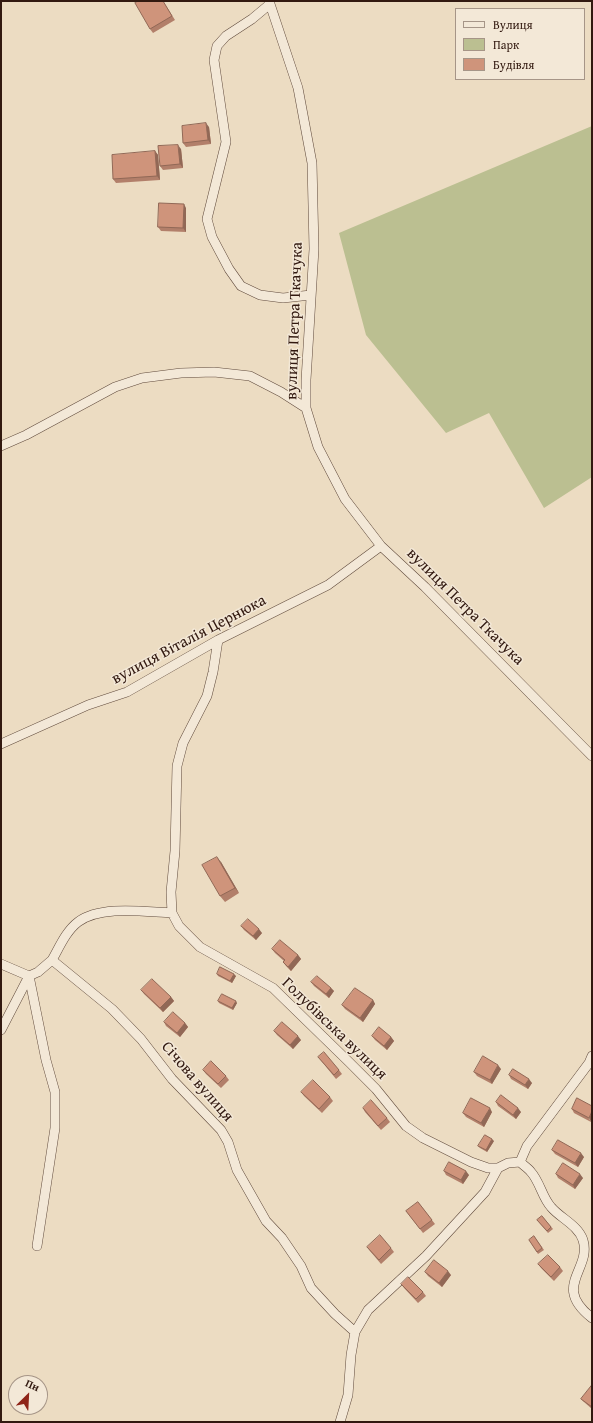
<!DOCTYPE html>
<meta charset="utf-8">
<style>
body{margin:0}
#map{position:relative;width:593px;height:1423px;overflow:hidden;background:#ecdcc2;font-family:"Gentium Book Plus",serif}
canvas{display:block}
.frame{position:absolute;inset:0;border:2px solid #321910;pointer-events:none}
.legend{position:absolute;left:455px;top:8px;width:130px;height:72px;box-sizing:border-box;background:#f3e8d7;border:1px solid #a69587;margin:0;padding:5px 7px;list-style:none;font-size:12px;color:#321910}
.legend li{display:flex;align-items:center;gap:8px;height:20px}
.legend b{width:20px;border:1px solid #a69587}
.north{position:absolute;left:8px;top:1375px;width:40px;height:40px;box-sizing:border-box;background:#f3e8d7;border:1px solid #a69587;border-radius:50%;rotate:24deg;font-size:11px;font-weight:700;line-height:16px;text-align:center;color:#321910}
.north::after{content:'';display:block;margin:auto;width:14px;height:18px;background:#8f2418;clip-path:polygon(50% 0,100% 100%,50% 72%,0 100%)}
</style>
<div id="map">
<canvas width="593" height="1423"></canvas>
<div class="frame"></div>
<ul class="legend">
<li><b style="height:5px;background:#f3e8d7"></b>Вулиця</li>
<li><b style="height:11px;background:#bbbf91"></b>Парк</li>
<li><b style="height:11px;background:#cf947b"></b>Будівля</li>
</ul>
<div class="north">Пн</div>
</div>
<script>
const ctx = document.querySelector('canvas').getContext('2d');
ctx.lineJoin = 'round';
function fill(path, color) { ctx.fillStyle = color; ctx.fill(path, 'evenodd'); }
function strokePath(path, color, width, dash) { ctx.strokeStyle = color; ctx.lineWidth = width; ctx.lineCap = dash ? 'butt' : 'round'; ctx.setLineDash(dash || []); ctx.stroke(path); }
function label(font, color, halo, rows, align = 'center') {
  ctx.font = font + ' "Gentium Book Plus",serif'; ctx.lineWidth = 3; ctx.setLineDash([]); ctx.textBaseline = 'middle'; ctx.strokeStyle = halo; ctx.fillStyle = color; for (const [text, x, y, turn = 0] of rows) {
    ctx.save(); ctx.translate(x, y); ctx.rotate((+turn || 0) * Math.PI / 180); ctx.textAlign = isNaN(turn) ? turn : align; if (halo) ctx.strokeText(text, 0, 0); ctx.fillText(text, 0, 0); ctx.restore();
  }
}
const green = new Path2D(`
 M592 126V477L544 508 489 413 446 433 366 335 339 233Z`);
const minor = new Path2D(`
 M269 1 298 88 312 163 314 249 306 380V408L318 447 345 499 381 546 425 587 592 756
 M270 4 252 19 226 36 217 46 214 60 226 142 207 219 212 237 229 269 241 286 260 295 283 298 311 295
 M1 446 26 435 115 387 142 378 181 373 214 372 250 376 281 392 306 408
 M218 640 213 672 207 696 183 743 177 766 175 851 171 892 172 913 179 926 200 947 273 988 349 1062 376 1089 406 1126 423 1138 471 1162 488 1168H498L508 1163 520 1162C523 1165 528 1168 531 1172 540 1182 542 1197 551 1207 560 1218 578 1225 583 1240 592 1270 551 1286 592 1318
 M1 744 88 705 127 692 218 640 328 585 381 546
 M52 960C59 948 66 931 78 922 101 905 145 912 172 913
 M1 964 29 976 38 972 52 960 112 1009 141 1039 172 1079 221 1130 228 1142 237 1170 266 1221 282 1238 301 1266 311 1288 335 1314 355 1332 351 1355 348 1395 340 1422
 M29 976 46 1060 55 1092V1128L37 1246
 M1 1030 29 976
 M520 1162 527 1146 589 1063 592 1056
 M355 1332 368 1310 426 1256 485 1192 498 1168`);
const wall = new Path2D(`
 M163 1 175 20 153 33 150 29Z
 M209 127 211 144 186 147 183 143Z
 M181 149 183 168 163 170 160 166Z
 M155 151 158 155 160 180 116 183 113 179Z
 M186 208V232L161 231 158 227Z
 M221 862 239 893 225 902 220 896Z
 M241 926 262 933 256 940 244 930Z
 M272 949 298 955 301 959 291 971 286 966 283 962 284 961 275 953Z
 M217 974 236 976 232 983 218 976Z
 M311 982 331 988 334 991 329 998 314 986Z
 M141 990 171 997 174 1001 163 1012 144 994Z
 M373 1000 375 1004 363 1022 345 1009 342 1005Z
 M218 1001 237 1003 233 1010 219 1003Z
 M164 1022 185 1023 188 1027 180 1037 166 1026Z
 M274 1031 301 1040 293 1049 277 1035Z
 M372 1036 391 1037 394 1041 387 1050 375 1040Z
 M318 1057 339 1070 342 1074 336 1079Z
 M501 1069 492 1084 477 1076 474 1072Z
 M203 1070 226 1076 229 1080 221 1088 206 1074Z
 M509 1075 532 1083 528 1089 511 1079Z
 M301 1092 330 1097 333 1101 322 1113 304 1096Z
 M577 1098 591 1122 574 1113 572 1109Z
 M496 1102 521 1112 516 1119 498 1106Z
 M363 1108 387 1118 390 1122 381 1130 365 1112Z
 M492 1112 484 1127 466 1117 463 1113Z
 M494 1141 487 1152 480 1148 478 1146Z
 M552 1150 584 1157 578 1167 555 1154Z
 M444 1171 469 1175 463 1184 446 1175Z
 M556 1174 583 1178 575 1189 558 1178Z
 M418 1202 435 1224 423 1233 406 1211Z
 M542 1216 553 1229 548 1233 537 1220Z
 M534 1236 544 1250 538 1254 529 1240Z
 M367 1247 391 1248 394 1252 381 1264 370 1251Z
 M538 1264 560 1267 563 1271 554 1281 541 1268Z
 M425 1272 451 1275 442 1287 428 1276Z
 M401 1284 423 1292 426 1296 418 1303 404 1288Z
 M592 1385V1409L584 1402 581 1399Z`);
const shadedWall = new Path2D(`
 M206 123 209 127 211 144 208 140Z
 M178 145 181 149 183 168 180 164Z
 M155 151 158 155 160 180 157 176Z
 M184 204 186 208V232L183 228Z
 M217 857 221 862 239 893 235 888Z
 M259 929 262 933 256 940 253 936Z
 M298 955 301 959 291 971 288 967Z
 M234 974 236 976 232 983 230 981Z
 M331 988 334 991 329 998 326 994Z
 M171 997 174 1001 163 1012 160 1008Z
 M373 1000 375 1004 363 1022 360 1018Z
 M236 1001 237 1003 233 1010 232 1008Z
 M185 1023 188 1027 180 1037 177 1033Z
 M298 1036 301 1040 293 1049 290 1045Z
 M391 1037 394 1041 387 1050 384 1046Z
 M498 1065 501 1069 492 1084 490 1080Z
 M529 1079 532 1083 528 1089 525 1085Z
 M490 1108 492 1112 484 1127 481 1123Z
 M518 1108 521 1112 516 1119 513 1115Z
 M592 1111V1120L591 1122 589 1118Z
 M492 1139 494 1141 487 1152 486 1150Z
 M581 1153 584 1157 578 1167 575 1163Z
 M466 1171 469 1175 463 1184 461 1180Z
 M580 1174 583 1178 575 1189 573 1185Z
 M448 1271 451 1275 442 1287 439 1283Z`);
const building = new Path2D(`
 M139 1H163L172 16 150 29 135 3Z
 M206 123 208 140 183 143 182 126Z
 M178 145 180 164 160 166 158 146Z
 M155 151 157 176 113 179 112 155Z
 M159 203 184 204 183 228 158 227Z
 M217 857 235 888 220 896 202 865Z
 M248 919 259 929 253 936 241 926Z
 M280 940 298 955 288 967 283 962 285 960 272 949Z
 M220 967 234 974 230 981 217 974Z
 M317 976 331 988 326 994 311 982Z
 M152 979 171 997 160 1008 141 990Z
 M355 988 373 1000 360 1018 342 1005Z
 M222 994 236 1001 232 1008 218 1001Z
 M173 1012 185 1023 177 1033 164 1022Z
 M282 1022 298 1036 290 1045 274 1031Z
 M379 1027 391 1037 384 1046 372 1036Z
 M324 1052 339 1070 334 1075 318 1057Z
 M483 1056 498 1065 490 1080 474 1072Z
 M211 1061 226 1076 218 1084 203 1070Z
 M513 1069 529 1079 525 1085 509 1075Z
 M313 1080 330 1097 319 1109 301 1092Z
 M501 1095 518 1108 513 1115 496 1102Z
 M471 1098 490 1108 481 1123 463 1113Z
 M577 1098 592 1106V1111L589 1118 572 1109Z
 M371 1100 387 1118 378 1126 363 1108Z
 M485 1135 492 1139 486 1150 478 1146Z
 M558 1140 581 1153 575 1163 552 1150Z
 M449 1162 466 1171 461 1180 444 1171Z
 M563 1163 580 1174 573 1185 556 1174Z
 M418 1202 432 1220 420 1229 406 1211Z
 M542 1216 551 1227 547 1231 537 1220Z
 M380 1235 391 1248 379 1260 367 1247Z
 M534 1236 542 1248 537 1252 529 1240Z
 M548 1255 560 1267 551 1277 538 1264Z
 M434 1260 448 1271 439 1283 425 1272Z
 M408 1277 423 1292 416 1299 401 1284Z
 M592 1385V1407L581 1399Z`);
const streetNames = [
 ["вулиця Петра Ткачука",295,321,-88],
 ["вулиця Петра Ткачука",465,607,45],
 ["вулиця Віталія Цернюка",189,640,-28],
 ["Голубівська вулиця",334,1029,44],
 ["Січова вулиця",197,1082,49]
];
fill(green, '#bbbf91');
strokePath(minor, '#604a3c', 10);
strokePath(minor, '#f3e8d7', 9);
fill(wall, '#b27f6a');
fill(shadedWall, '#916856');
fill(building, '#cf947b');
strokePath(building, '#916856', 1);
label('16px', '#321910', '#f3e8d7', streetNames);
</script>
